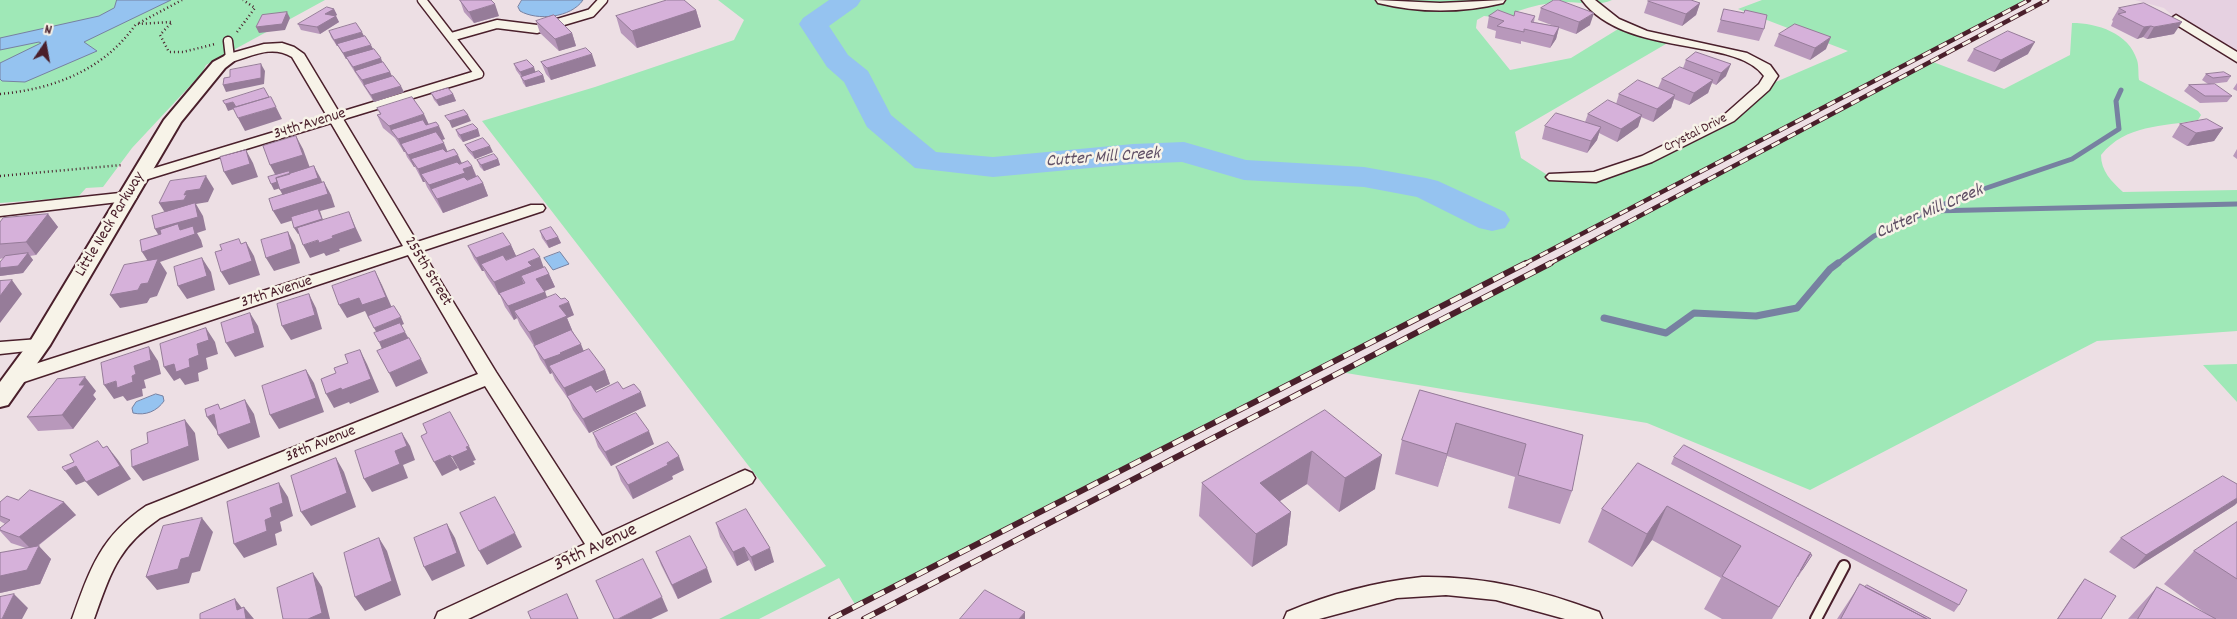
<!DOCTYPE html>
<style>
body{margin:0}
#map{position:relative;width:2237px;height:619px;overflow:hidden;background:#eddfe4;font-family:Dekko,sans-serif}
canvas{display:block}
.north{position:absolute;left:20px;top:20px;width:50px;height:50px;-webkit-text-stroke:4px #f7f3e8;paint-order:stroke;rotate:12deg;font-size:14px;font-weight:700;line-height:20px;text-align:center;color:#4a1f2b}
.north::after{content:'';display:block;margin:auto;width:18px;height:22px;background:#4a1f2b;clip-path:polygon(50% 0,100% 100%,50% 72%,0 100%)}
</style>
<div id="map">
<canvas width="2237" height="619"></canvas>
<div class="north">N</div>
</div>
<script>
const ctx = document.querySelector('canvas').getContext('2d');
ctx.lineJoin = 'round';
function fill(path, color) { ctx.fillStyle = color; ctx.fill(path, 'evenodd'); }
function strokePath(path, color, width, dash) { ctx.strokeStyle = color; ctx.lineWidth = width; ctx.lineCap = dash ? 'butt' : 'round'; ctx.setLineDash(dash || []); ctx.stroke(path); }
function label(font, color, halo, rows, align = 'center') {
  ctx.font = font + ' Dekko,sans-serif'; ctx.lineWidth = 5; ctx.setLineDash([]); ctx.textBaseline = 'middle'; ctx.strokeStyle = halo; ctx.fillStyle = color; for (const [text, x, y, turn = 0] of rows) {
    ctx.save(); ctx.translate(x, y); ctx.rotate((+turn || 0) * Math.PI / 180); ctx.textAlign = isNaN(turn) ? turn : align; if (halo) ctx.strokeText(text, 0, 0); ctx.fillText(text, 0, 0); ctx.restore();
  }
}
const built = new Path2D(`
 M2135 0H2237V58L2176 19 2164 8Z`);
const green = new Path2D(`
 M0 0H325L206 65 202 73 132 148 103 187 86 188 78 197 0 203Z
 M718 0H840L815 23 860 0H1612C1597 7 1577 1 1561 2 1546 3 1532 6 1518 11L1517 16 1520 20 1484 16 1477 20 1476 28 1510 70 1571 58 1623 26 1671 41 1515 132 1521 158 1552 178 1596 177 1729 118 1764 87 1848 51 1738 9 1762 0H2029C1641 207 1247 404 856 606L839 578 759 619H719L826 566 482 121 595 87 734 40 744 20Z
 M2072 23C2097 23 2129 33 2137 60 2139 66 2138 74 2139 80L2198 111 2201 115 2198 120C2162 127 2126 124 2101 155 2101 171 2111 181 2123 192L2237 190V331L2097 341 1810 490 1647 423 1340 372 1474 304 1933 62 2004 89 2070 55Z
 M2237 364V402L2203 365Z`);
const water = new Path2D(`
 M117 0H171L84 42 97 51 25 82 2 81 0 79V63L41 43 39 42 0 50V38L99 16 114 8Z
 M522 0H583C571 18 537 21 520 11L518 7Z
 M840 0H860L813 24Z
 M560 252 569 264 553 270 544 258Z
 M156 394 163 396 164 401C157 411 146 416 133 413L132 408 136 402Z`);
const streamFar1 = new Path2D(`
 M1931 211 2237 204
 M1837 264 1874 236 1960 197 2072 159 2119 129 2116 101 2121 90`);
const stream = new Path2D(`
 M1604 318 1666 333 1694 313 1756 316 1797 308 1830 269 1838 263`);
const river = new Path2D(`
 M829 0H861L857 6 829 26 848 55 868 71 891 115 936 152 993 157 1133 144 1184 142 1246 160 1364 167 1426 178 1438 181 1505 212 1510 220 1505 228 1492 231 1479 228 1417 197 1364 187 1244 180 1182 162 1133 164 993 177 915 168 867 127 844 82 827 67 799 24 803 18Z`);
const path = new Path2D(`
 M139 23 182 0
 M237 32 255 8 243 0
 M0 94C54 89 104 70 136 24L172 22 160 35 169 52H183L215 44
 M0 176 122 165`);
const serviceFar1 = new Path2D(`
 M451 37 497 24 537 29 591 13 603 0
 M228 41 230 58
 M334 118 479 74 422 0`);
const service = new Path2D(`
 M1816 619 1844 566`);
const minor = new Path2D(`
 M1376 0 1440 3 1505 0 1503 3C1462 13 1419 13 1378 3Z
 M1582 0H1595L1619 19 1647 31 1747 53 1770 65 1778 76 1769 90 1734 121 1652 162 1596 182 1549 180 1546 177 1549 174 1594 172 1642 156 1724 115 1759 84 1764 76C1736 36 1625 58 1582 0Z
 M2176 15 2237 52V62L2172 22 2170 19Z
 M282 43 294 47 304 54 417 242 531 205H543L545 208 543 211 422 251 496 372 602 536 738 473 745 470 752 473 755 478 752 483 468 619H435L438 612 585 544 485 386 160 518C118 547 111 572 94 619H72C90 569 100 537 146 506L478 374 408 255 24 382 17 383 10 382 8 377 10 372 403 246 331 123 145 180H135L132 177 135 174 327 116 292 57C271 44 251 57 230 62L223 58 225 55 264 44Z
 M129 192 135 194 137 197 135 200 0 216V206Z
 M39 339 45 341 48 345 45 349 0 354V342Z
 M1422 577C1484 576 1541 590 1599 612L1602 619H1565L1496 600 1446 595 1397 598 1319 619H1284L1287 612C1329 594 1376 582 1422 577Z`);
const tertiary = new Path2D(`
 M230 53 236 55 238 58 225 68 181 122 50 345 8 405 0 407V382L31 340 164 120 213 62Z`);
const railFar1 = new Path2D(`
 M1524 264 2029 0
 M1549 264 2047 0`);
const rail = new Path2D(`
 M831 619 1526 263
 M864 619 1551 263`);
const wall = new Path2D(`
 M460 0 499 16 474 23 464 12Z
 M1648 1 1700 3 1696 15 1682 26 1644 13Z
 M1541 8 1590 25 1576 34 1559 28 1556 39 1550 48 1521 41V44L1495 38 1496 31 1487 28 1489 16H1514L1515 11 1535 16 1534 22 1554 26 1538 20Z
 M2119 8 2174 34 2147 39 2143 37 2137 39 2111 26 2113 21 2112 20Z
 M334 9 337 15 335 16H336L339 22 320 34 301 30 298 24Z
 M1724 9 1764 29 1759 41 1717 32Z
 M696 10 701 27 637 48 621 33 616 16Z
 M536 21 572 33 576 46 559 51 540 33Z
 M329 31 364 36 383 63 390 72 392 77 404 92 374 102 349 63 347 59H346L338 46H337L331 37Z
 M1779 34 1826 49 1810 60 1774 46Z
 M1974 49 2028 54 1994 72 1967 61Z
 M1696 52 1726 76 1716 85 1712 83 1708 93 1689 105 1674 99 1671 108 1653 122 1641 117 1638 127 1617 142 1599 133 1597 140 1587 153 1542 139 1545 126 1585 122 1588 114 1616 104 1619 94 1658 88 1662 79 1683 68 1686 60Z
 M541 62 596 66 551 80 546 74Z
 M514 64 543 75 545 82 526 87 523 83 521 77 516 70Z
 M2206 74 2231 76 2227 82 2210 84 2232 96 2227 102 2200 103 2184 91 2189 85 2208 84 2202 80Z
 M2237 83V91L2233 89Z
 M431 93 453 94 456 101 439 106 434 100Z
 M377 108 428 124 445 139 441 140 447 151 462 163 472 166 477 177 483 183 488 196 443 213 427 187 425 182H423L415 167H414L407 157 405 152H404L395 138 383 128 377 115 380 114Z
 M2180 124 2223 128 2214 141 2187 146 2172 137Z
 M456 130 480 136 463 142 458 136Z
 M465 145 493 152 475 159 468 151Z
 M2237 149V159L2233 156Z
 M498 159 500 165 484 171 480 167 477 160Z
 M48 214 58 227 36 255 30 256 33 260 23 273 0 276 3 258 0 259V222Z
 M540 231 558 237 561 243 549 248 542 238Z
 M511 245 516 256 544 268 549 274 555 287 545 291 547 298 574 315 567 318 572 330 584 351 605 370 610 384 595 391 596 392 623 389 646 406 589 433 573 410 569 400 555 380 552 373 550 374 540 359 534 346 520 325 517 318 514 320 505 307 500 295H499L487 277 484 271H482L474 259 468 246Z
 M1420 390 1583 435 1572 491 1560 524 1508 508 1515 477 1447 456 1438 487 1395 474 1402 440Z
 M96 391 93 395 96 399 73 429 38 431 27 417Z
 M1325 410 1375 489 1339 512 1307 484 1280 501 1291 512 1287 545 1252 567 1199 516 1202 483Z
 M593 433 654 444 611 466 598 447Z
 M1674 457 1959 605 1954 612 1671 464Z
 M1638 463 1812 555 1798 577H1797L1772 619H1722L1704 609 1721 578 1652 540 1632 567 1588 542 1602 509Z
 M616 467 684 470 672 476 673 479 633 499 621 481Z
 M18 500 76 515 38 546 51 559 40 584 0 593V553L26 548 11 543 0 531V528L5 524 0 521V502Z
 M2235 505 2134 569 2109 552 2121 538Z
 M2237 522V619H2128L2157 587 2208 615 2164 584 2194 551Z
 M716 523 774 562 755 571 749 560 737 566 720 537Z
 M656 552 712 582 678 599 661 565Z
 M2085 579 2101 619H2057L2079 586Z
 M1860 584 1931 619H1837Z`);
const shadedWall = new Path2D(`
 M1700 3 1696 15 1682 26 1686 14Z
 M495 4 499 16 474 23 469 12Z
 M334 9 337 15 328 20 325 14Z
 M696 10 701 27 637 48 632 31Z
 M287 12 290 18 285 30 259 33 256 27Z
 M1594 13 1590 25 1576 34 1579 22Z
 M336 16 339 22 320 34 317 27Z
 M2182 22 2174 34 2147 39 2154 27Z
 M2151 26 2143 37 2137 39 2144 27Z
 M1559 27 1556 39 1550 48 1554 36Z
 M362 32 365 38 337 46 334 40Z
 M572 33 576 46 559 51 555 39Z
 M1831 37 1826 49 1810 60 1815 48Z
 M2035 42 2028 54 1994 72 2001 60Z
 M371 45 374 51 346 59 343 53Z
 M592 54 596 66 551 80 547 68Z
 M381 58 383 64 356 73 353 67Z
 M261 64 265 71 264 84 226 92 223 85Z
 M1731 64 1726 76 1716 85 1721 73Z
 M534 67 536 74 523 78 520 72Z
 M390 72 393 78 365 87 362 80Z
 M543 75 545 82 526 87 524 81Z
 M1713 80 1708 93 1689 105 1694 93Z
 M401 86 404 92 374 102 371 95Z
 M453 94 456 101 439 106 436 100Z
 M1675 95 1671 108 1653 122 1657 109Z
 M233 102 237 108 228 111 225 104Z
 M276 107 282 119 245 131 238 118Z
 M424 114 430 127 391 130 395 138 389 126Z
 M468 115 471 121 452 128 449 121Z
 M1642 115 1638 127 1617 142 1621 129Z
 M439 126 445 139 406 151 401 144 405 152H404L398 139Z
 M1601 127 1597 140 1587 153 1591 141Z
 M2223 128 2214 141 2187 146 2196 133Z
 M478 129 480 136 463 142 460 135Z
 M296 136 303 149 310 168 295 184 274 190 271 184 277 178 270 165Z
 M444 143 449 155 411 159 415 167H414L408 155Z
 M490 146 493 152 475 159 472 152Z
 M246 150 253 163 258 177 232 185 224 172Z
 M458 155 464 168 421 174 425 182H423L418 169Z
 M498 159 500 165 484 171 481 165Z
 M314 166 321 179 325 191 287 203 280 190Z
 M472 166 477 179 431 190 429 185 463 169Z
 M206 176 214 189 208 202 196 204 203 216 206 230 197 233 201 240 203 247 160 262 167 273 157 296 150 298 147 303 120 308 110 295 141 284 151 266 142 252 163 243 155 229 167 216 159 203 184 195 186 191Z
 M324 182 331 195 335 207 320 211 325 226 298 234 294 228 319 212 281 224 273 211Z
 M483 183 488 196 443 213 437 199Z
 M349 212 355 226 362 241 339 249 340 251 326 256 324 253 310 258 303 245 332 236Z
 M48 214 58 227 36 255 26 242Z
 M288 232 295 245 300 263 274 271 266 258Z
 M558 237 561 243 549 248 546 241Z
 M246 242 254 256 260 275 229 285 221 272Z
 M511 245 517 258 481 264 484 271H482L476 258Z
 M28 253 33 260 23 273 0 276V268Z
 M540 257 545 271 549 274 555 287 542 292 521 276 524 285 499 295 494 282 528 262Z
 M202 258 211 272 215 290 187 299 178 286Z
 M375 271 382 285 393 310 369 319 365 311 347 318 339 305Z
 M12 280 22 294 0 323V289Z
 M545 292 550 305 514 311 517 318 514 320 508 306Z
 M309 294 316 308 322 329 291 340 282 326Z
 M569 302 574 315 567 318 572 330 535 346 529 332 559 306Z
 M250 313 258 326 264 347 235 357 226 343Z
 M401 317 404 324 378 335 374 328Z
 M206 328 215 342 218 354 206 358 208 369 198 373 199 381 185 385 180 378 174 381 164 367 197 344Z
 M405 332 409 339 382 349 379 342Z
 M581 344 586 358 549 366 552 373 550 374 544 360Z
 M149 347 158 361 161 374 144 380 146 388 142 389 143 396 127 401 123 396 114 399 104 385 132 376 134 366Z
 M360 350 367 364 379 392 350 404 349 402 334 408 326 394Z
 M421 359 428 373 396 387 389 373Z
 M306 370 314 383 324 412 279 429 270 415Z
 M605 370 610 384 571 402 568 398 564 388Z
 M85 377 96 391 93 395 96 399 73 429 62 415 79 385Z
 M641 392 646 406 589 433 583 419Z
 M245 400 254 414 260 437 228 449 218 435Z
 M214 414 223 428 217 431 207 417Z
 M185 420 195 433 199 460 143 481 132 467Z
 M1456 423 1447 456 1438 487 1447 454Z
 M649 431 654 444 611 466 605 452Z
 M402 433 410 446 415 460 403 465 408 478 372 492 364 479 395 451Z
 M107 446 118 460 131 479 98 496 86 482Z
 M469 446 476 460 473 461 475 464 460 471 452 457Z
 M1312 451 1307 484 1256 516 1260 483Z
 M450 455 458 468 442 476 434 462Z
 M1382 455 1375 489 1339 512 1345 478Z
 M679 456 684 470 672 476 673 479 633 499 628 485Z
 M336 458 344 472 356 507 311 526 301 512Z
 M76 466 88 480 76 485 65 471Z
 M279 483 288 497 293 516 280 522 282 531 275 534 277 545 244 558 234 544 265 520 270 508Z
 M2237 498V503L2235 505 2134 569 2146 555Z
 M64 502 76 515 32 550 19 537Z
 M1667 506 1652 540 1632 567 1647 534Z
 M1291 512 1287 545 1252 567 1256 534Z
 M202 518 213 532 200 571 192 573 189 583 157 590 146 577 181 559Z
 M447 524 455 538 465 566 432 581 424 567Z
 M515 533 522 547 487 565 479 551Z
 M379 538 387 551 401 595 365 611 355 597Z
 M39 546 51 559 40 584 0 593V576Z
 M744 547 749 560 737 566 733 552Z
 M770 548 774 562 755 571 751 557Z
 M707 568 712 582 678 599 672 585Z
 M313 573 322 587 330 619H308Z
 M14 594 28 608 22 619H2Z
 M662 597 668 611 651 619H618Z
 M235 599 245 612 244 607 254 619H244L237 610Z
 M1025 612V619H1019Z`);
const building = new Path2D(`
 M460 0H491L495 4 469 12Z
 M667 0H684L696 10 632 31 616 16Z
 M1554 0H1559L1594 13 1579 22 1541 8Z
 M1649 0H1691L1700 3 1686 14 1648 1Z
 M2144 3 2182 22 2154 27 2151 26 2144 27 2118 14 2126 12 2119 8Z
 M327 7 334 9 325 14 336 16 317 27 298 24Z
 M1724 9 1744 13 1745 10 1767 15 1764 29 1721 20Z
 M1498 10 1514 16 1515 11 1535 16 1531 22 1559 27 1554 36 1524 29V32L1497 26 1504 21 1489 16Z
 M287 12 282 24 256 27 262 15Z
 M554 15 572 33 555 39 536 21Z
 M356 23 362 32 334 40 329 31Z
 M1795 24 1831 37 1815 48 1779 34Z
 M2008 31 2035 42 2001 60 1974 49Z
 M365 36 371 45 343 53 337 44Z
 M586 48 592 54 547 68 541 62Z
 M374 49 381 58 353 67 346 57Z
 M1696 52 1731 64 1721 73 1686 60Z
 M527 60 534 67 520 72 514 64Z
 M383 62 390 72 362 80 355 71Z
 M261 64V78L223 85 224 78 230 77V70Z
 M1680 67 1713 80 1694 93 1662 79Z
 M539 71 543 75 524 81 521 77Z
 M2224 72 2231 76 2213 78 2206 74Z
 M393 76 401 86 371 95 364 85Z
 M1638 80 1675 95 1657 109 1619 94Z
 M2215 84 2232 96H2205L2189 85Z
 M264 88 269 97 236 107 233 102 225 104 223 101Z
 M448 88 453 94 436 100 431 93Z
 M271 97 276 107 238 118 233 108Z
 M412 97 424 114 389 126 377 115 381 114 377 108Z
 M1608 100 1642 115 1621 129 1588 114Z
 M464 110 468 115 449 121 445 116Z
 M1556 113 1601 127 1591 141 1545 126Z
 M2207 119 2223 128 2196 133 2180 124Z
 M423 120 426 125 436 122 439 126 398 139 391 130Z
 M473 124 478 129 460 135 456 130Z
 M436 132 444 143 408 155 401 144Z
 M296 136 303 155 270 165 263 146Z
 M483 138 490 146 472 152 465 145Z
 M443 149 446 152 454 149 458 155 418 169 411 159Z
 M246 150 250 164 224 172 220 157Z
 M494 154 498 159 481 165 477 160Z
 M468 161 472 166 463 169 465 173 429 185 421 174 457 162 459 164Z
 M314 166 318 178 280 190 276 178Z
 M289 171 290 174 276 178 277 182 271 184 268 177Z
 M206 176 200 189 186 191 184 195 187 194 184 200 159 203 170 181Z
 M478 176 483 183 437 199 431 189 464 177 467 180Z
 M324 182 328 194 273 211 269 199Z
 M195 203 198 217 155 229 152 216Z
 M318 209 322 219 294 228 291 217Z
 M349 212 355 228 332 236 333 238 319 243 318 240 303 245 297 228Z
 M48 214 26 242 0 244V222L3 218Z
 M178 224 180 230 193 226 195 234 142 252 140 240 161 234 160 230Z
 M551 227 558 237 546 241 540 231Z
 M288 232 292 249 266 258 261 240Z
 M503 233 511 245 476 258 468 246Z
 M239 239 241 244 246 242 252 261 221 272 215 252 222 250 220 245Z
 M534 249 540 257 528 262 532 266 494 282 481 264 503 255 506 260Z
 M28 253 18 266 0 268V262L5 256Z
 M202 258 207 276 178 286 174 267Z
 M158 259 148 283 141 284 138 290 110 295 124 265Z
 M545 267 549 274 536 279 545 292 508 306 499 293 525 283 521 276Z
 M375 271 386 297 362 305 359 298 339 305 332 286Z
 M12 280 0 296V281Z
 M309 294 315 315 282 326 277 304Z
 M556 294 561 299 565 298 569 302 559 306 567 316 529 332 514 311Z
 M394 306 401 317 374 328 368 316Z
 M250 313 255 333 226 343 221 323Z
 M400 323 405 332 379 342 374 333Z
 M206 328 209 340 197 344 199 355 189 359 190 367 176 372 174 364 164 367 160 344Z
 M571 330 581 344 560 353 561 354 544 360 534 346Z
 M409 338 421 359 389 373 377 351Z
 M149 347 151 360 134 366 136 374 132 376 133 382 117 388 116 381 104 385 101 363Z
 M589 349 605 370 564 388 549 366Z
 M360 350 371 379 342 390 341 388 326 394 321 379 336 373 334 368 348 363 345 355Z
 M306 370 316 398 270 415 262 386Z
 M85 377 79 385H85L62 415 27 417 57 379Z
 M618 382 623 389 634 384 641 392 583 419 567 396 591 385 596 392Z
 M1420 390 1583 435 1572 491 1518 475 1526 444 1456 423 1447 454 1402 440Z
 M245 400 251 423 218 435 214 414 207 417 205 409 218 404 220 409Z
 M1325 410 1382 455 1345 478 1312 451 1260 483 1291 512 1256 534 1202 483Z
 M450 412 469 446 466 447 468 450 452 457 450 455 434 462 421 436 427 433 423 424Z
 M636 413 649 431 605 452 593 433Z
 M185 420 189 446 132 467 131 450 148 443 147 433Z
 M402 433 407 446 395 451 400 464 364 479 355 451Z
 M98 441 103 448 107 446 120 466 86 482 76 466 65 471 62 467 74 462 70 455Z
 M668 442 679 456 667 463 668 465 628 485 616 467Z
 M1684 445 1967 590 1959 605 1674 457Z
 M336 458 347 493 301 512 291 476Z
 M1638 463 1811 553 1779 607 1722 576 1741 546 1667 506 1647 534 1602 509Z
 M2223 476 2237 484V498L2146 555 2121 538Z
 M279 483 283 503 270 508 272 517 265 520 267 531 234 544 227 502Z
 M30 490 64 502 19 537 0 530V528L10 520 0 516V502L7 496 18 500Z
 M495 497 515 533 479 551 460 513Z
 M746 509 770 548 751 557 744 547 733 552 716 523Z
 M202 518 189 557 181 559 178 569 146 577 163 526Z
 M2237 522V579L2194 551Z
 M447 524 457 553 424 567 414 538Z
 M690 536 707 568 672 585 656 552Z
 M379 538 392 581 355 597 344 553Z
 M39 546 27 570 0 576V553Z
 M1810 554 1812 555 1802 570H1801Z
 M643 559 662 597 618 619H614L596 581Z
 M313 573 322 613 308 619H283L277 588Z
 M2085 579 2116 596 2101 619H2058Z
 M1860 584 1927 619H1841Z
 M1867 585 1931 619H1927L1865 587Z
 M2157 587 2216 619H2138Z
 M985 590 1025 612 1019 619H960Z
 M14 594 2 619H0V597Z
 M567 594 578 619H531L528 612Z
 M235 599 237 610 244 607 246 619H200V614Z`);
const farStreetnames = [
 ["Crystal Drive",1696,134,-27]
];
const streetNames = [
 ["34th Avenue",310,125,-17],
 ["Little Neck Parkway",111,225,-59],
 ["255th Street",427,272,59],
 ["37th Avenue",277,293,-18],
 ["38th Avenue",321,445,-22]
];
const waterNames = [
 ["Cutter Mill Creek",1103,159,-4],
 ["Cutter Mill Creek",1930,213,-23]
];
const nearStreetnames = [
 ["39th Avenue",596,549,-25]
];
fill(built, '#e6d1e1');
fill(green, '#9fe8b7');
fill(water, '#95c3f0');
strokePath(water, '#7781a1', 1);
strokePath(streamFar1, '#7781a1', 5);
strokePath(stream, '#7781a1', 7);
fill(river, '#95c3f0');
strokePath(serviceFar1, '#4a1f2b', 11);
strokePath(service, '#4a1f2b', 14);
strokePath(minor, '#4a1f2b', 3);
strokePath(tertiary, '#4a1f2b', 4);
strokePath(path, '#4a1f2b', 2.5, [1, 3]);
strokePath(serviceFar1, '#f7f3e8', 8);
strokePath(service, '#f7f3e8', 10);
fill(minor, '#f7f3e8');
fill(tertiary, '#f7f3e8');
strokePath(railFar1, '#4a1f2b', 4.5);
strokePath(rail, '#4a1f2b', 6);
strokePath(railFar1, '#f7f3e8', 3, [9]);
strokePath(rail, '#f7f3e8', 4.5, [12]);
fill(wall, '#b898bb');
fill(shadedWall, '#967c99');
fill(building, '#d6b1da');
strokePath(building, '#967c99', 1);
label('14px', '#4a1f2b', '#f7f3e8', farStreetnames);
label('16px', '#4a1f2b', '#f7f3e8', streetNames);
label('italic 18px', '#605066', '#f7f3e8', waterNames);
label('19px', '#4a1f2b', '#f7f3e8', nearStreetnames);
</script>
